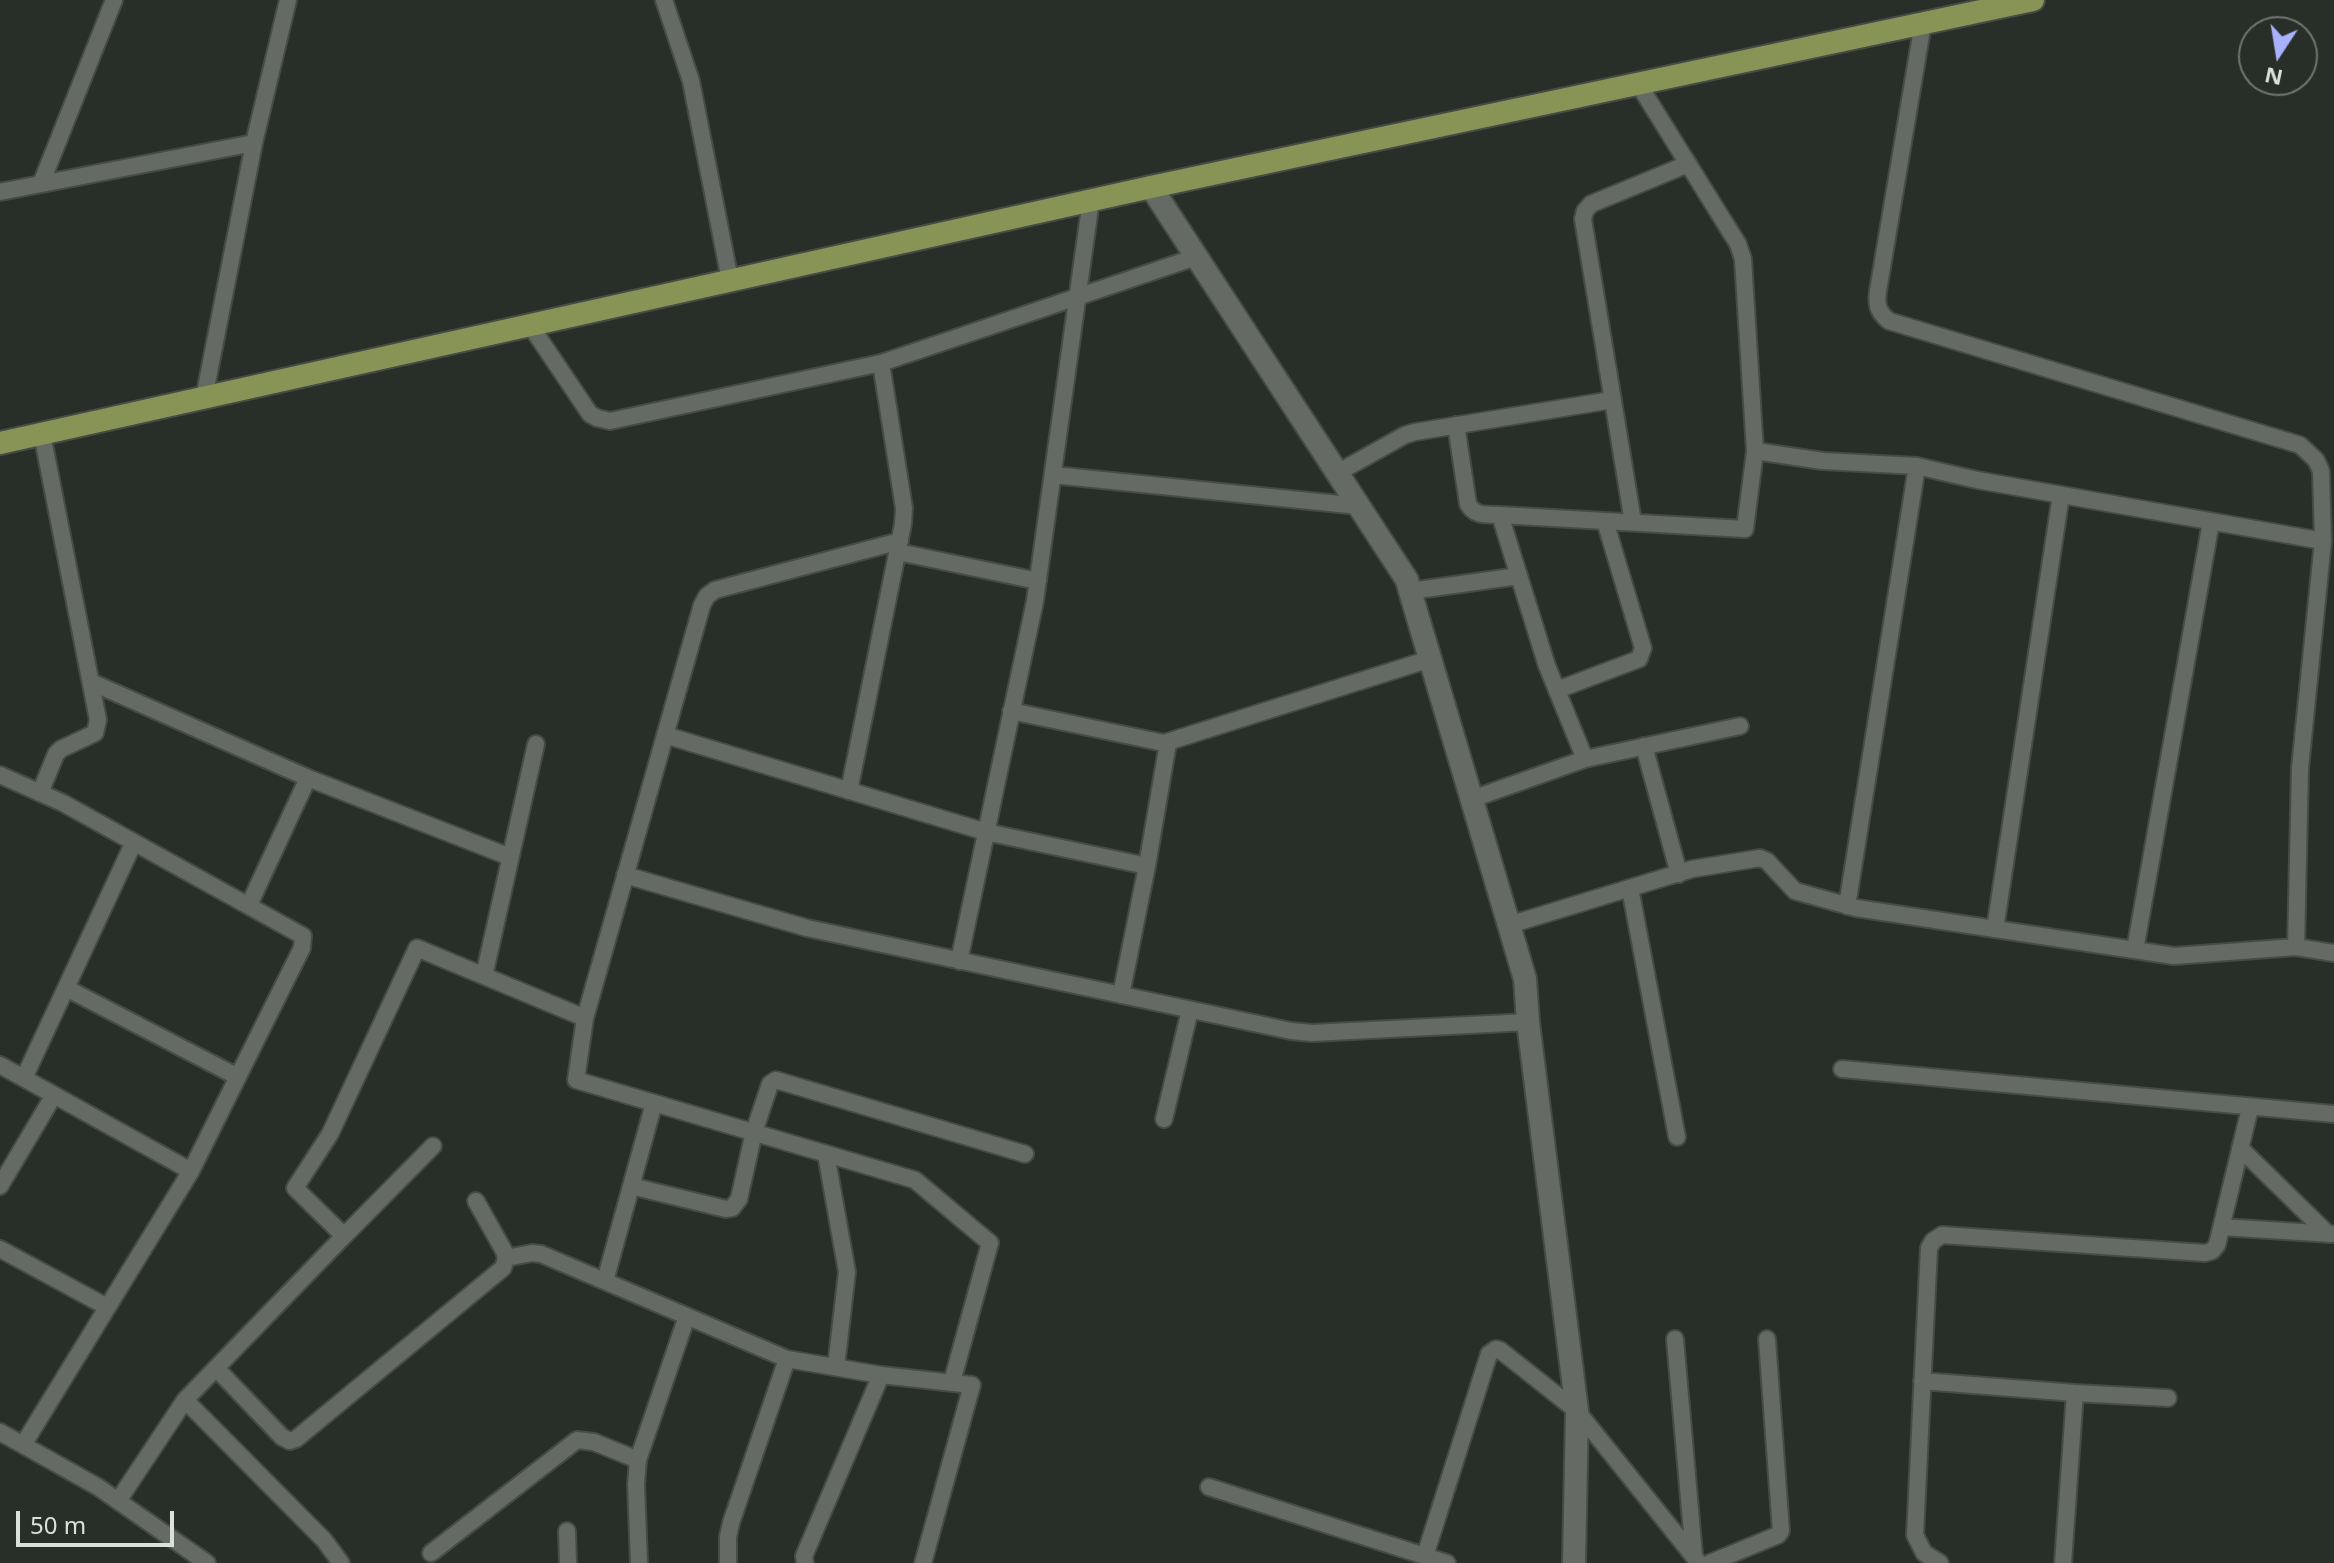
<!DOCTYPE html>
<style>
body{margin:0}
#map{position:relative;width:2334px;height:1563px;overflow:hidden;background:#282e28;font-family:"Noto Sans",sans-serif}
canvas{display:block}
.north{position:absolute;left:2238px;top:16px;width:80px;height:80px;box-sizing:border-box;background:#282e28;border:2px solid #707570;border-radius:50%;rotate:192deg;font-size:22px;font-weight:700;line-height:32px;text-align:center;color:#dce0dc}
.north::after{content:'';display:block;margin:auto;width:28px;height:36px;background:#a7b1fc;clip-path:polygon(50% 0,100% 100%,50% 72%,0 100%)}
.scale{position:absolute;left:16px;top:1511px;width:158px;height:36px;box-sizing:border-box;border:4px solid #dce0dc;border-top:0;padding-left:10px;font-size:24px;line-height:28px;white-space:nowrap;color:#dce0dc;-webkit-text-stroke:6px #282e28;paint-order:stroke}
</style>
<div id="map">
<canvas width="2334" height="1563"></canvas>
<div class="north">N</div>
<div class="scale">50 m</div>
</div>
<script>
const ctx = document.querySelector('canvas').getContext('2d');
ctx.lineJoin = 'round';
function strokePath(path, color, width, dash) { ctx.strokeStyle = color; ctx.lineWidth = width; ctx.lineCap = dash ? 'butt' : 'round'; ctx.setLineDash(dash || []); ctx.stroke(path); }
const minor = new Path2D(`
 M664 0 691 81 730 280
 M1923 23 1878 291C1876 305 1878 312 1889 321L2300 445 2316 460 2321 471 2323 541
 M1639 85 1738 244 1743 259 1755 451
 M254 143 288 0
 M41 184 114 0
 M0 192 254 143 204 398
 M530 325 590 414 597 418 610 421 881 363 1196 257
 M1456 425 1468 504C1475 517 1487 514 1500 515
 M1337 473 1405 435 1415 432 1612 400
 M1053 475 1359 506
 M1633 522 1583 219 1585 211 1591 204 1688 164
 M898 552 1038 581
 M1410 591 1519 576
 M91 682 308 778 510 857
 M1557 690 1639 659 1643 648 1605 521
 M1011 711 1164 743 1430 659
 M665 735 986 832 1147 866
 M1644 746 1679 874
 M1585 759 1740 726
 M0 775 63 803 303 936 302 948 191 1171
 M849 791 903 524 904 508 881 363
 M40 793 56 754 61 749 95 733 98 720 42 434
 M1472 799 1585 759 1547 666 1500 515 1745 529 1755 451 1823 461 1917 466 1977 480 2323 541 2300 768 2296 947 2334 953
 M625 875 807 928 1291 1031 1312 1033 1528 1022
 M1630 888 1677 1137
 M249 905 308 778
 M1847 906 1917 466
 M1509 925 1692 869 1760 858 1767 861 1795 891 1856 908 2174 956 2296 947
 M1995 929 2061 495
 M2135 950 2211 522
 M959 961 1035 601 1091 200
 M484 976 536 744
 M66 988 238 1077
 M1121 995 1147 866 1168 743
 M585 1018 702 605 707 596 715 590 900 541
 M0 1065 191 1171 23 1445
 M1842 1069 2334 1114
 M24 1078 134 842
 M1164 1119 1190 1010
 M2240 1148 2328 1234
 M826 1154 847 1272 836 1367
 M0 1186 54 1095
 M631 1186 726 1209 732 1208 739 1199 754 1132 770 1084 776 1080 1025 1154
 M2222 1227 2332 1234
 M344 1236 433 1146
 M0 1249 107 1307
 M506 1258 532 1253 541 1254 787 1359 881 1375
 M605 1281 654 1103
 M1675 1339 1694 1555
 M216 1368 282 1437 290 1441 296 1439 503 1268 506 1258 504 1251 476 1201
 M1922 1381 2075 1393 2168 1398
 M185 1400 344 1236 295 1188 330 1134 417 948 585 1018 576 1080 915 1180 990 1243 952 1382
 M0 1432 98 1487 207 1563
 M1209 1487 1447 1563
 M118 1501 185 1400 324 1540 341 1563
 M567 1531 568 1563
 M431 1553 577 1440 594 1442 638 1460
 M1425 1556 1489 1354 1496 1349 1500 1350 1577 1411 1699 1563
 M639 1563 636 1484 638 1460 687 1316
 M728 1563V1537L731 1523 787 1359
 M805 1563 804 1556 881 1375 972 1385 923 1563
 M1710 1563 1778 1535 1781 1531 1767 1339
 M1940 1563 1924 1553 1915 1535 1929 1248 1933 1241 1942 1235 2205 1253 2212 1251 2217 1245 2250 1108
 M2063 1563 2075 1393`);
const tertiary = new Path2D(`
 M1151 187 1407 580 1410 591 1525 979 1528 1022 1577 1411 1574 1563`);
const trunk = new Path2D(`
 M0 443 1151 187 2033 0`);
strokePath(minor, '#464b46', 20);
strokePath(tertiary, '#464b46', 26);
strokePath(trunk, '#464b46', 26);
strokePath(minor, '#656b64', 16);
strokePath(tertiary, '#656b64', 22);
strokePath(trunk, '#889456', 22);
</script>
